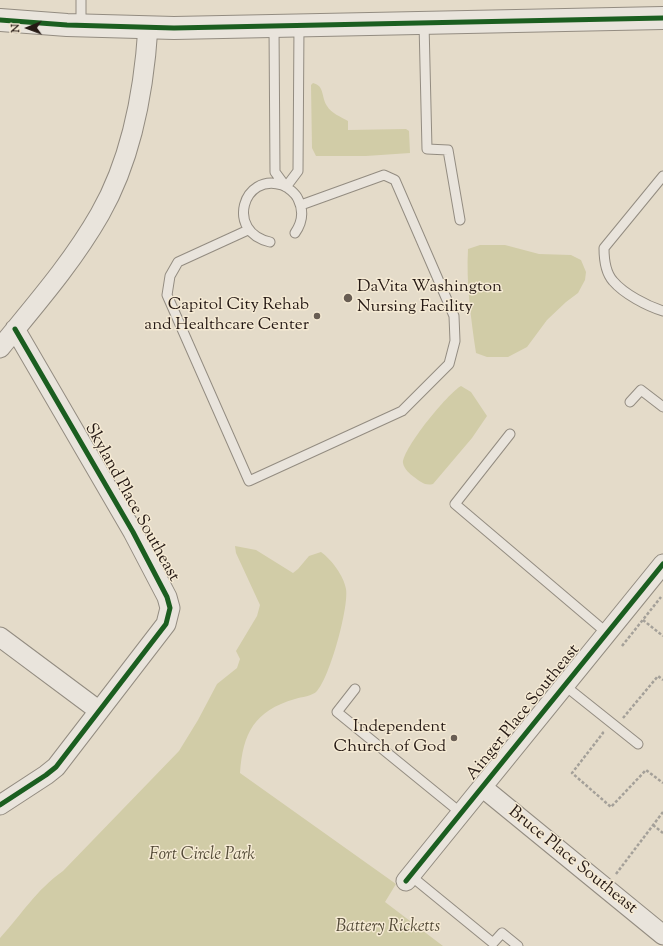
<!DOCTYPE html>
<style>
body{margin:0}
#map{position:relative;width:663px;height:946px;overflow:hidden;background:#e4dbc9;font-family:"Sorts Mill Goudy",serif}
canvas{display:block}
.north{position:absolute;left:8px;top:8px;width:40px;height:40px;-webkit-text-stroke:3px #f5ead4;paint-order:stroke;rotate:269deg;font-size:11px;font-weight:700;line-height:16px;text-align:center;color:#251914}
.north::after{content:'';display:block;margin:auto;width:14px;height:18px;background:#251914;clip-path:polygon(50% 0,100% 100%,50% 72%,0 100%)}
</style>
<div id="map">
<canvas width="663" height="946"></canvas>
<div class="north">N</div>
</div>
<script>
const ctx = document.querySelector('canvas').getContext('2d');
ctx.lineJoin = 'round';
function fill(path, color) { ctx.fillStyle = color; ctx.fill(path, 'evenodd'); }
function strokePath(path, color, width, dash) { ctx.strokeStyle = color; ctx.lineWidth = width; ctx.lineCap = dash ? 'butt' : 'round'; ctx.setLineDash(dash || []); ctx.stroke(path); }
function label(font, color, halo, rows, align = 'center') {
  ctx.font = font + ' "Sorts Mill Goudy",serif'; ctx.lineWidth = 3; ctx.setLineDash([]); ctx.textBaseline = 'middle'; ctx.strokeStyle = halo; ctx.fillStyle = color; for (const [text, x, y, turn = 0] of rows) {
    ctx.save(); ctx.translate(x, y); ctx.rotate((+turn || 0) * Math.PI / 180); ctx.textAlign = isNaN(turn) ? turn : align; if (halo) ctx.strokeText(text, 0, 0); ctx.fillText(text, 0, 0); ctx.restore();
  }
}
const green = new Path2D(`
 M313 83C325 86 321 97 327 106 331 113 341 117 348 121V130L406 129 409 131 410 153 366 156H316L312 148 311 85Z
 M480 245H505L539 254 571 255 581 260 586 272 585 280 578 293 566 302 547 320 527 347 508 357H487L476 353C471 319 466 283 468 249Z
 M461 386 471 392 487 416 472 438 433 484C425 486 421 482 414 477 410 474 404 469 403 463 403 448 448 393 461 386Z
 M235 546 256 550 293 573 298 569 309 556 321 552C331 559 344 576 346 589 349 607 330 677 317 691 313 696 301 697 295 699 254 711 243 733 240 773L396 884 385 902 443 946H0V938C23 913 35 891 63 871L179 751 198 720 217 684 237 668 240 659 236 651 257 616 260 605 236 553Z`);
const path = new Path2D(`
 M643 620 663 636
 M622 646 661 597
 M623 718 658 676 663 680
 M602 732 603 733 572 773 611 807 646 770 663 783
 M653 825 663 833
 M616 874 663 812`);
const service = new Path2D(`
 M424 23 427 149 448 150 460 220
 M81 25V0
 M274 26 275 172 286 187 298 171 299 25
 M663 176 604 248C604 259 605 272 613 281 624 294 647 306 663 311
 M248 230 178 262 170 276 167 295 249 481 402 411 449 364 455 341 454 316 395 180 384 175 301 205
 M270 242C225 232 243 172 282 185 288 187 296 194 298 199 304 211 302 223 295 233
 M630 402 641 390 663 407
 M510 434 455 504 607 633
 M564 685 638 744
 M355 689 337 712 461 813
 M411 876 493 943 502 933 518 946`);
const minor = new Path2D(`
 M0 348C35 305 72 263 100 214 132 158 144 91 148 27
 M0 637 98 710
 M482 787 663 935
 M0 805 46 775 56 767 166 624 170 608 167 597 133 532 15 329
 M406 881 663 564`);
const tertiary = new Path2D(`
 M0 20 67 25 174 28 663 18`);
const cycleway = new Path2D(`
 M0 20 67 25 174 28 663 18
 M0 805 46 775 56 767 166 624 170 608 167 597 133 532 15 329
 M406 881 663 564`);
const markers = [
 [348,298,5,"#685d53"],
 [317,316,4,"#685d53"],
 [454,738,4,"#685d53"]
];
const poiNames = [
 ["DaVita Washington",357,288,"left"],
 ["Nursing Facility",357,308,"left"],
 ["Capitol City Rehab",309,306],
 ["and Healthcare Center",309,326],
 ["Independent",446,728],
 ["Church of God",446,748]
];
const streetNames = [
 ["Skyland Place Southeast",131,503,61],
 ["Ainger Place Southeast",524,713,-51],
 ["Bruce Place Southeast",572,861,39]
];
const parkNames = [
 ["Fort Circle Park",202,856],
 ["Battery Ricketts",388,928]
];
fill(green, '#d1cca7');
strokePath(service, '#938c81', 11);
strokePath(minor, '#938c81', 21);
strokePath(tertiary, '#938c81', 24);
strokePath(path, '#a4a099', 2.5, [3, 2]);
strokePath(service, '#e9e4dc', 9);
strokePath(minor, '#e9e4dc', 19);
strokePath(tertiary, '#e9e4dc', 22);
strokePath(cycleway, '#1b5e20', 5);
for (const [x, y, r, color] of markers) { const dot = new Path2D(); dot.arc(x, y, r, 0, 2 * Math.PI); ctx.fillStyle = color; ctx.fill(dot); strokePath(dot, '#f5ead4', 1.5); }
label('17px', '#251914', '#f5ead4', poiNames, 'right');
label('17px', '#251914', '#f5ead4', streetNames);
label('italic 17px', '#544b38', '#f5ead4', parkNames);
</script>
